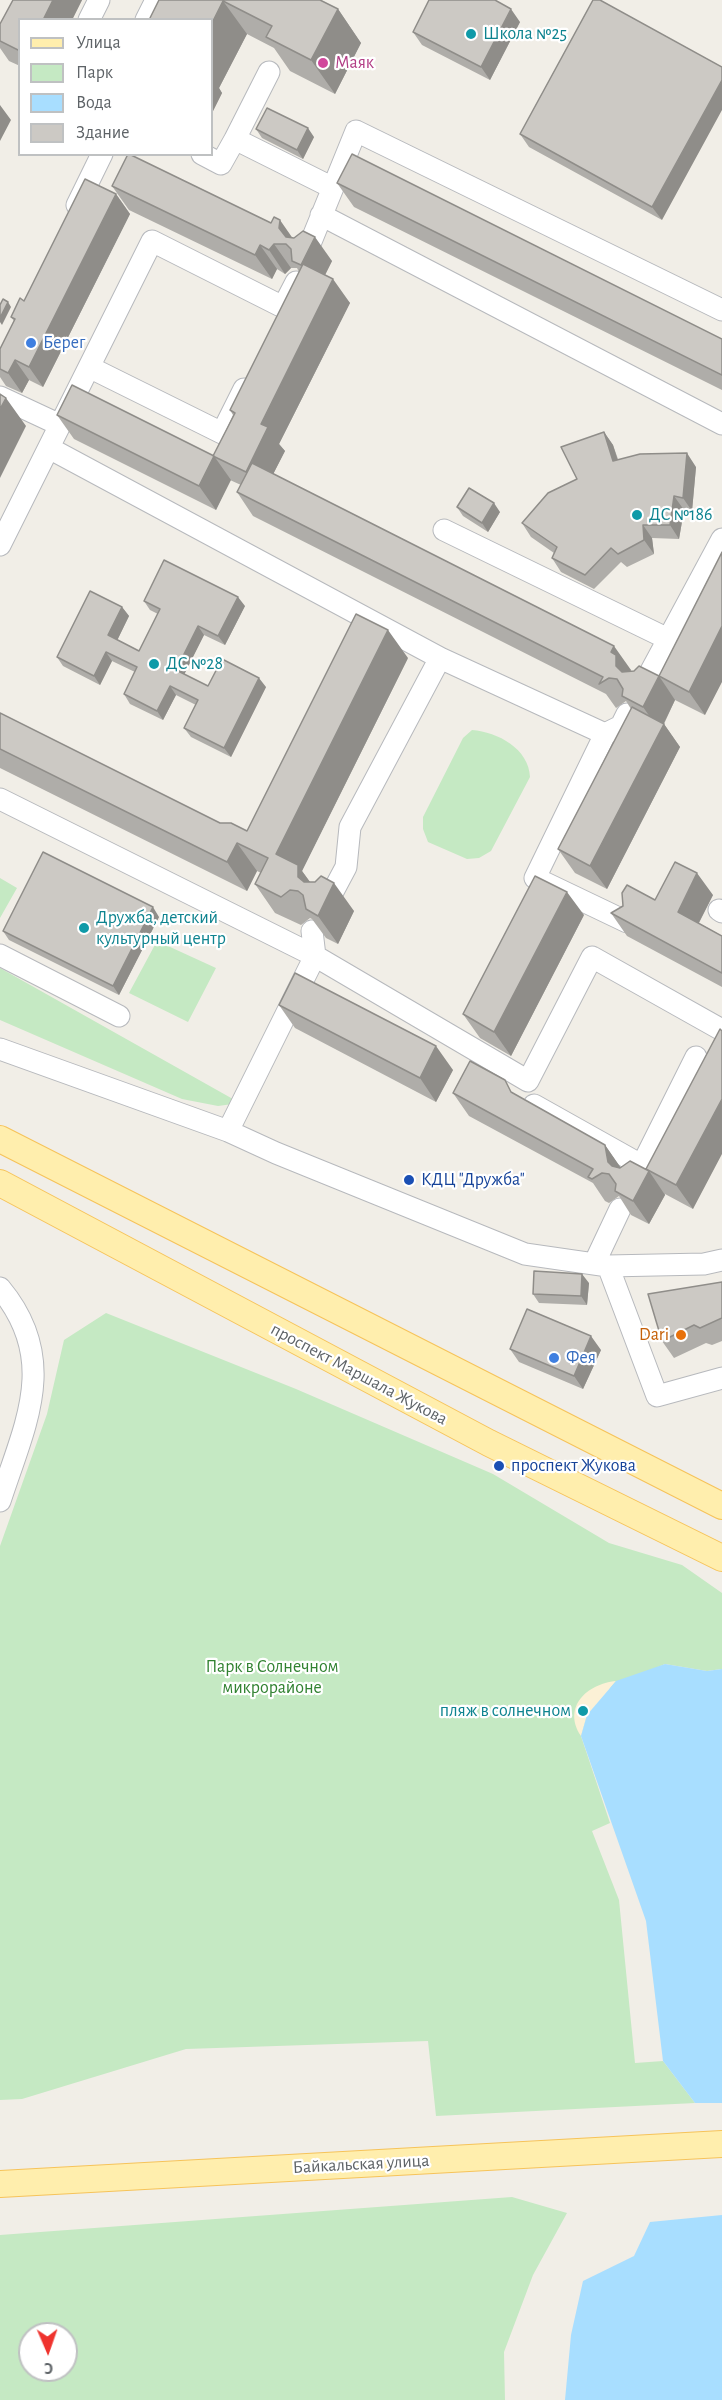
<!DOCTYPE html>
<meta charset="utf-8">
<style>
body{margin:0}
#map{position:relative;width:722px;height:2400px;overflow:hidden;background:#f1eee7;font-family:"Alegreya Sans",sans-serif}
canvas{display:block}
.legend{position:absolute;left:18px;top:18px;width:195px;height:138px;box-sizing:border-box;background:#fff;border:2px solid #bfc1c2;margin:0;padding:8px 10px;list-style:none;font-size:18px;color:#5e6367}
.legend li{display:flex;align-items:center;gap:12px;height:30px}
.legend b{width:30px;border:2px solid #bfc1c2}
.north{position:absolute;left:18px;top:2322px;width:60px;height:60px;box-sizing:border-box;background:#fff;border:2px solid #bfc1c2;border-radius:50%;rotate:178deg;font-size:16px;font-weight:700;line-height:24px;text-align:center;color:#5e6367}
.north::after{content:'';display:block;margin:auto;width:21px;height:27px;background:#ef332e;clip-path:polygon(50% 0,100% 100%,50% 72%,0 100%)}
</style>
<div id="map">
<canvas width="722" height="2400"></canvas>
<ul class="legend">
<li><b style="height:8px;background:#ffeead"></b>Улица</li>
<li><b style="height:16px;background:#c5e9c3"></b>Парк</li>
<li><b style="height:16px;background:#a8deff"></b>Вода</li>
<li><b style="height:16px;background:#ccc9c4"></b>Здание</li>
</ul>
<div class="north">С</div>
</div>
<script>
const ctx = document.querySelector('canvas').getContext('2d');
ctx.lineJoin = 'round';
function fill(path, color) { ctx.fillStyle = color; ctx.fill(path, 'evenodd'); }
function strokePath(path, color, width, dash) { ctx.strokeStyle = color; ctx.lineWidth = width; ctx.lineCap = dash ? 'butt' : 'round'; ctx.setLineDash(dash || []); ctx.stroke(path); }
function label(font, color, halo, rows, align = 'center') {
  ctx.font = font + ' "Alegreya Sans",sans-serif'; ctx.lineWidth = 4.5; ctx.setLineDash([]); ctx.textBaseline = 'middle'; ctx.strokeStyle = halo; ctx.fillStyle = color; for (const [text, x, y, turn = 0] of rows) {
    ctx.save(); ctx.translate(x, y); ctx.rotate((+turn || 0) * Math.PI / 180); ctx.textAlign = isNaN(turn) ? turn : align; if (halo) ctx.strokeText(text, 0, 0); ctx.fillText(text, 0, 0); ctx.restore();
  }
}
const green = new Path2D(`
 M472 730C498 732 529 749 530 777L491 851 479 858 467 859 428 842 423 829V817L463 738Z
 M0 878 17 888 0 918Z
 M157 941 216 968 188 1022 129 993Z
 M0 968 240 1103 218 1106 182 1099 0 1020Z
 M106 1313 296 1389 493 1474 609 1543 682 1565 722 1593V1669L707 1671 665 1664 608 1689 587 1715 581 1736 610 1823 592 1831 619 1900 635 2063 663 2061 695 2103 436 2116 428 2041 186 2049 22 2099 0 2100V1546L47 1414 64 1340Z
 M512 2197 567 2213 533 2275 504 2352 505 2400H0V2235ZM30 2334H66V2370H30Z`);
const sand = new Path2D(`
 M616 1681 587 1715 581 1736C562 1707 587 1684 616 1681Z`);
const water = new Path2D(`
 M665 1664 707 1671 722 1669V2103H695L663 2061 646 1921 581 1736 587 1715 616 1681Z
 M722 2215V2400H565L571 2335 583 2281 634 2256 650 2222Z`);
const minor = new Path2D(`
 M89 20 99 0
 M146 20 156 0
 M235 139 269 72
 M202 154 221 164 235 139 331 187
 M77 205 102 154
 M321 215 722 424
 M308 249 356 131 722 310
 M89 367 222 433 244 389
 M0 397 60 425
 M49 448 440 658
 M444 530 668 639
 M0 545 152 241 283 307 296 282
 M644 684 722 539
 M0 799 315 956 228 1131
 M329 899 346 867 350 827 440 658 605 734
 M719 910 722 912
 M627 922 535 878 605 734 621 726 627 714
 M312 931 315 956 528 1081 592 957 722 1030
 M0 955 119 1016
 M0 1049 228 1131 276 1153 525 1254 608 1266 704 1264 722 1260
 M534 1105 641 1165
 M635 1179 696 1057
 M594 1264 620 1209
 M608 1266 657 1396 722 1378
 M0 1288C60 1360 25 1424 0 1501`);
const major = new Path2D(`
 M0 1139 722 1506
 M0 1183 489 1443 722 1558
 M0 2184 722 2144`);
const wall = new Path2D(`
 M13 0H82L72 20H20V66L9 61 0 48V24Z
 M159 0H321L338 9 361 43 335 94 290 71 274 48 247 34 219 88 222 93 212 113Z
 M593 0 662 220 529 147 520 134Z
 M520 22 490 80 422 45 413 32Z
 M256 129 314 137 303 159 262 138Z
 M337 183 722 339V390L354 207Z
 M112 186 271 223 292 238 332 261 325 275 350 303 279 444 285 451 273 474 631 670 630 671 659 676 722 552 705 715 675 700 664 724 680 747 607 889 575 873 558 849 631 709 626 701 616 708 606 694 253 516 237 492 241 485 230 480 216 510 74 439 57 415 214 456 233 415 230 410 299 272 297 268H291L285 274 277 269 272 279 129 210Z
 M116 194 130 214 43 387 29 380 22 393 6 386 0 377V349L14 321 11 317Z
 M604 432 613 445 618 459 696 467 692 511 684 510 679 539 652 538 654 554 627 567 621 562 594 589 561 572 552 558 554 553 531 537 522 523 577 479Z
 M457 507 500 512 488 532 463 516Z
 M144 601 245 606 225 645 204 635 184 674 208 686 266 687 231 757 191 737 184 728 196 705 176 695 163 720 130 704 124 694 135 672 112 661 100 685 63 666 57 657 122 607 129 616 117 640 139 651 158 614 150 610Z
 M408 658 302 871 310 882 354 911 338 944 326 938 312 919 310 918 301 925 275 913 255 884 261 873 257 871 247 891 0 768V713L220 823 247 831Z
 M713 895 699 923 722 936V987L627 936 611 913 655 900Z
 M584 915 511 1056 480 1038 463 1014Z
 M159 917 119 995 9 940 3 931Z
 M279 1005 453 1070 436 1102 295 1028Z
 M722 1031 693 1209 665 1194V1195L649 1224 631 1215 619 1196 609 1203 605 1201 593 1183 469 1116 453 1093 515 1094 605 1145 620 1167 646 1170Z
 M722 1282V1341L712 1345 706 1343 674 1358 662 1341Z
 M589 1283 587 1305 539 1303 533 1294Z
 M510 1349 601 1350 583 1389 519 1362Z`);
const shadedWall = new Path2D(`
 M53 0H82L72 20H43Z
 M223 1 247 34 219 88 222 93 212 113V23Z
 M338 9 361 43 335 94 311 60Z
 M511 9 520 22 490 80 481 67Z
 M722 80V110L662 220 652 207Z
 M0 105 11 120 0 141Z
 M308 128 314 137 303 159 297 150Z
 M116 194 130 214 43 387 29 367Z
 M280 220 296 243V251L279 228Z
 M315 237 332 261 318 289 301 265Z
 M274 244 291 268 285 274 269 250Z
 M260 245 277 269 272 279 255 255Z
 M333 279 350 303 279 444 285 451 262 496 246 472 261 424Z
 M8 302 11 307 2 325 0 322V318Z
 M15 360 29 380 22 393 8 373Z
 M6 398 26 426 0 478V409Z
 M604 432 613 445 622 474 613 461Z
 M687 453 696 467 692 511 683 498Z
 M214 456 231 480 216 510 199 486Z
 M674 496 684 510 679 539 670 525Z
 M494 503 500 512 488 532 482 523Z
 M643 525 652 538 654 554 644 540Z
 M238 597 245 606 225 645 218 636Z
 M122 607 129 616 115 645 108 635Z
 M198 626 204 635 182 679 176 670Z
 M722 626V682L705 715 689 692Z
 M388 630 408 658 302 871 318 893 298 877 276 854Z
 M614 646 631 670 629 674 633 690 616 666 611 652Z
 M106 652 112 661 100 685 94 676Z
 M659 676 675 700 663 725 664 724 680 747 607 889 590 866 660 731 643 707Z
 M259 678 266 687 231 757 224 748Z
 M170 686 176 695 163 720 157 711Z
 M237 843 257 871 247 891 227 862Z
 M697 873 713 895 693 934 678 912Z
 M334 883 354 911 338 944 318 916Z
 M567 892 584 915 511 1056 494 1032Z
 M153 907 159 917 119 995 113 986Z
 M436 1046 453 1070 436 1102 420 1078Z
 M722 1099V1154L693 1209 676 1185Z
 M605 1145 621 1168 624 1185 608 1162Z
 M649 1171 665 1195 649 1224 633 1201Z
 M582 1274 589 1283 587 1305 581 1296Z
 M591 1336 601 1350 583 1389 574 1376Z`);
const building = new Path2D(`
 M13 0H53L43 20H20V51L0 41V24Z
 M159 0H320L338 9 311 60 266 37 272 26 223 1 212 23V20H149Z
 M429 0H495L511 9 481 67 413 32Z
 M593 0H600L722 67V80L652 207 520 134Z
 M267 108 308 128 297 150 256 129Z
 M128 154H129L271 223 274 217 280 220 279 228 286 237 294 238 303 231 315 237 301 265 292 261 291 249 286 244H274L269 250 260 245 255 255 112 186Z
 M352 154 722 339V375L337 183Z
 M85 179 116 194 29 367 15 360 8 373 0 369V349L15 319 11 317 20 298 24 301Z
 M303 264 333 279 261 424 268 427 246 472 213 456 235 413 230 410Z
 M3 299 8 302 0 318V305Z
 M72 385 214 456 199 486 57 415Z
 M0 394 6 398 0 409Z
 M604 432 613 461 640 454 687 453 683 498 674 496 670 525H643L644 540 618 554 611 548 585 575 552 558 557 547 522 523 548 493 577 479 561 447Z
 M252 463 614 646 611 652 616 655V666L622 672 634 671 639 666 659 676 643 707 622 696 623 689 617 679 609 678 599 684 603 677 237 492Z
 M469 488 494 503 482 523 457 507Z
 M722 552V626L689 692 659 676Z
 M164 560 238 597 218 636 198 626 176 670 208 686 222 659 259 678 224 748 184 728 198 700 170 686 157 711 124 694 137 667 106 652 94 676 57 657 90 591 122 607 108 635 139 651 160 609 144 601Z
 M356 614 388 630 276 854 298 865V877L304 882H315L321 876 334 883 318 916 306 909 303 895 298 891 290 890 281 897 255 884 268 858 237 843 227 862 0 749V713L220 823H231L247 831Z
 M632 707 664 724 590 866 558 849Z
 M43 852 153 907 113 986 3 931Z
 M675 862 697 873 678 912 722 936V973L611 913 623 906 622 893 627 885 655 900Z
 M535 876 567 892 494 1032 463 1014Z
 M295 973 436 1046 420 1078 279 1005Z
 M720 1029 722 1031V1099L676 1185 646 1169Z
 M470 1061 505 1080 511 1092 605 1145 608 1162 612 1166 620 1168 630 1161 649 1171 633 1201 615 1191 616 1184 609 1174 602 1173 592 1179 588 1177 593 1169 453 1093Z
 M534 1271 582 1274 581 1296 533 1294Z
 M722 1282V1318L700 1328 694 1325 662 1341 648 1294Z
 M527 1309 591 1336 574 1376 510 1349Z`);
const markers = [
 [471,34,6,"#0f9aa8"],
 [323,63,6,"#d1479c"],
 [31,343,6,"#3f7fe0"],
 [637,515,6,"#0f9aa8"],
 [154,664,6,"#0f9aa8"],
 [84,928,6,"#0f9aa8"],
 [409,1180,6,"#1a4fb4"],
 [681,1335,6,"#e8710a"],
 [554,1358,6,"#3f7fe0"],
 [499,1466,6,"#1a4fb4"],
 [583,1711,6,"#0f9aa8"]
];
const cultureNames = [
 ["Школа №25",483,34],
 ["ДС №186",649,515],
 ["ДС №28",166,664],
 ["Дружба, детский",96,918],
 ["культурный центр",96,939],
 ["пляж в солнечном",571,1711,"right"]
];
const hotelNames = [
 ["Маяк",335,63]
];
const shopNames = [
 ["Берег",43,343],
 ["Фея",566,1358]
];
const transitNames = [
 ["КДЦ \"Дружба\"",421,1180],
 ["проспект Жукова",511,1466]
];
const foodNames = [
 ["Dari",669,1335]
];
const streetNames = [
 ["проспект Маршала Жукова",359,1374,28],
 ["Байкальская улица",361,2164,-3]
];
const parkNames = [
 ["Парк в Солнечном",272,1667],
 ["микрорайоне",272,1688]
];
fill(green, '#c5e9c3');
fill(sand, '#fcf1d6');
fill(water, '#a8deff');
strokePath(minor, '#b7b9bd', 23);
strokePath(major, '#f6c35a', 28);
strokePath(minor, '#fff', 21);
strokePath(major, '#ffeead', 26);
fill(wall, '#afada9');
fill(shadedWall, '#8f8d89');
fill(building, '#ccc9c4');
strokePath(building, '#8f8d89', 1.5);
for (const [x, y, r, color] of markers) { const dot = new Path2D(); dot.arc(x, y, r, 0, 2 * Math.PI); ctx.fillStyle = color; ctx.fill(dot); strokePath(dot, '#fff', 2); }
label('18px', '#0d838f', '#fff', cultureNames, 'left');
label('18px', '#b23c85', '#fff', hotelNames, 'left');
label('18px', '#366cbe', '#fff', shopNames, 'left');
label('18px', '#164399', '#fff', transitNames, 'left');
label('18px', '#c56008', '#fff', foodNames, 'right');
label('18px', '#5e6367', '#fff', streetNames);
label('18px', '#318231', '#fff', parkNames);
</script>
